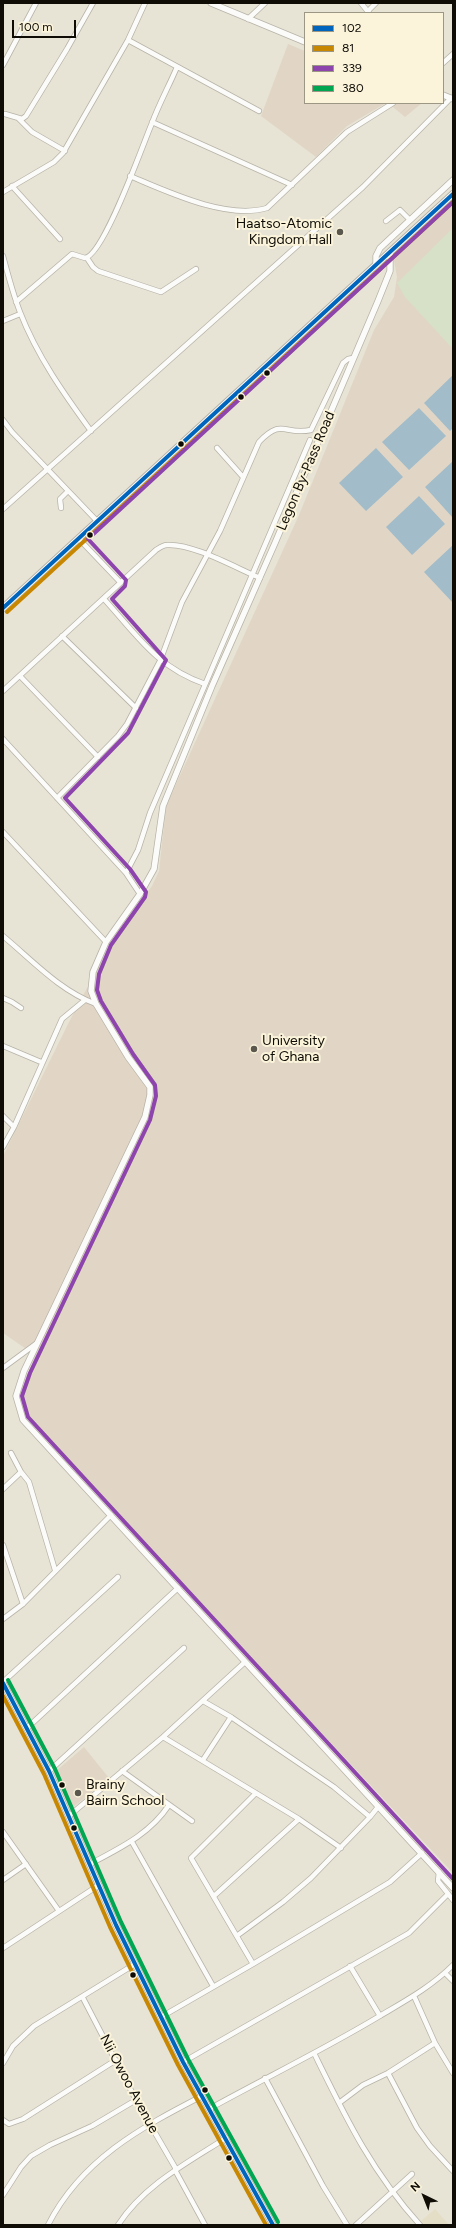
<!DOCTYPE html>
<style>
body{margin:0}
#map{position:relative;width:456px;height:2228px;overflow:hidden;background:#e7e3d5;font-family:Figtree,sans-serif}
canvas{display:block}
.frame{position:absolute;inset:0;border:4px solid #0e0c05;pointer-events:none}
.legend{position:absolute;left:304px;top:12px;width:140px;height:92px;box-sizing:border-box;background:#fbf4db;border:1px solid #9c9785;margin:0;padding:5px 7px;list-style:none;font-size:12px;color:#0e0c05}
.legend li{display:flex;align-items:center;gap:8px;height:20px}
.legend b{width:20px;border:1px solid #9c9785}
.north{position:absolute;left:404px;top:2176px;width:40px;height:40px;-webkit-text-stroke:3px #fbf4db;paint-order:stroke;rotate:317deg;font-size:11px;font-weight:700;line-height:16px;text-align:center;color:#0e0c05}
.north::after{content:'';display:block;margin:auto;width:14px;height:18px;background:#0e0c05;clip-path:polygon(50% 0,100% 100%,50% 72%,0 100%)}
.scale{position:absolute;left:12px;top:20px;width:64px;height:18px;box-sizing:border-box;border:2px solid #0e0c05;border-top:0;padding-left:5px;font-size:12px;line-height:14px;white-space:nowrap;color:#0e0c05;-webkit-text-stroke:3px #fbf4db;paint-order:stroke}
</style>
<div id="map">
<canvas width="456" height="2228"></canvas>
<div class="frame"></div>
<ul class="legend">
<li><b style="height:5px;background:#0065bd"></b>102</li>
<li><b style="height:5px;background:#c88701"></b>81</li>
<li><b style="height:5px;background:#8e44ad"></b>339</li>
<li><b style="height:5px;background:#00a651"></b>380</li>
</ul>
<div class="north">N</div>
<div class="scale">100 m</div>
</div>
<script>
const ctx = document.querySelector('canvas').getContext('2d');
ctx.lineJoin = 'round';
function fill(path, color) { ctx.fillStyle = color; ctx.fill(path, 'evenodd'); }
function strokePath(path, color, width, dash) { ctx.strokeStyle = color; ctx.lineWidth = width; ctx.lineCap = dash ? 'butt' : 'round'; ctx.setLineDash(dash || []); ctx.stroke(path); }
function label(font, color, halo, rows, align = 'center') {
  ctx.font = font + ' Figtree,sans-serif'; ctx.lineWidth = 4; ctx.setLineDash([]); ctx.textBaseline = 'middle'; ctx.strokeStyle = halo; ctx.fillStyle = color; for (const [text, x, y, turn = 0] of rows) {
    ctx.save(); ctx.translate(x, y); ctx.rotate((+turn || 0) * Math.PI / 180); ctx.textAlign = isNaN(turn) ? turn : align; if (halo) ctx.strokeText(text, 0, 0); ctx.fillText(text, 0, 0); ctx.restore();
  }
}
const built = new Path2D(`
 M435 2209 449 2225H423L420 2222Z`);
const education = new Path2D(`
 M288 44 305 51V103H386L347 126 316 157 261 116Z
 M388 103H422L405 117Z
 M453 200V1873L23 1415 20 1395 35 1355 3 1333V1156L68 1024 116 933 152 886 159 871 166 806 299 515 374 330 394 297 397 277 393 255Z
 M84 1747 109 1778 72 1808 56 1771Z`);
const green = new Path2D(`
 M453 228V349L405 297 397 283Z`);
const water = new Path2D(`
 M453 375V428L450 431 424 403Z
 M419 408 446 436 409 470 382 442Z
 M376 448 403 477 366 511 339 483Z
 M453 461V518L425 487Z
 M419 496 445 524 412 555 386 527Z
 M453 545V603L424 572Z`);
const minor = new Path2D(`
 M361 3 369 13
 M368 11 376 3
 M248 19 265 3
 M128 40 259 111
 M443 63 453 54
 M3 65 36 3
 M5 114 22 119 26 116 67 49 93 3
 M19 119 32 132 65 151
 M152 122 292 185
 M130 176C168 192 227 220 267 208L347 132 393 103
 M12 186 60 239
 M3 192 54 162 63 153 128 40 145 3
 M386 221 400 210 410 220
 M3 256C8 275 13 294 20 312 37 356 64 394 91 431
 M87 258 93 267 98 271 161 292 196 269
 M16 302 72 254 85 258C104 255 143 144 152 123 159 104 169 86 177 67
 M3 321 20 314
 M3 420 12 432 97 521
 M217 448 243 477
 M61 508 60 499 68 491
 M3 509 363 187 451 98
 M79 539 120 582
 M104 599C137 635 156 667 205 684
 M62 636 136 708
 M20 676 98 757
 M3 691 156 550C159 548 163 545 167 545 192 543 236 568 260 578
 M3 739 126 873 140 894
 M57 798 118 736 127 724 160 661 182 602 220 531 259 442C283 417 284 436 311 430L343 363 348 359 353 358
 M3 832 106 942
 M126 873 138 850 150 813 310 440
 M3 936C32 960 60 991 96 1004
 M3 998 12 1002 21 1008
 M3 1046 41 1062
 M3 1116 14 1127
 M3 1147 14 1127 62 1019 85 1000
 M3 1368 37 1343
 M21 1472 29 1482 55 1570
 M3 1489 21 1472 11 1453
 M3 1545 23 1604
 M3 1619 23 1604 111 1515
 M3 1682 118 1577
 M203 1701 231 1717 334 1787 370 1817 311 1878 283 1902 238 1935
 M27 1728 178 1588
 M163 1737 299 1819 341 1848
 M203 1760 231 1717
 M49 1771 184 1648
 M122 1771 192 1821
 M70 1815 163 1737 245 1662
 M370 1817 378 1807
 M3 1832 59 1911
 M132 1842 213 1986
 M90 1864C120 1848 150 1834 169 1805
 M439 1872 438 1881 453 1900
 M3 1880 26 1864
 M214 1896 299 1819
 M3 1948 99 1885
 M253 1964 390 1882 422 1853
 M350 1966 380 2016
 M445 1973 453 1981
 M414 1996 435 2043 453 2073
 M83 1998 136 2100 176 2169
 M161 2017 253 1964 191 1858 256 1793
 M314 2053C346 2118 371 2171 420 2225
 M183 2062 409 1933 448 1894
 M3 2063 13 2046 34 2026 135 1964
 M388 2073 417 2128 430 2146 453 2171
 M265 2078 323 2186 347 2225
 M339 2103 363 2085 388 2073 435 2043
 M209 2109C265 2078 323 2050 378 2017 405 2001 431 1987 453 1965
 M3 2120 9 2124 23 2119 116 2060
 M175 2170 205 2225
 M3 2195 21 2167 31 2156 50 2145 92 2126 136 2100
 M48 2225C81 2160 140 2128 202 2096
 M118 2225C144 2185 187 2163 226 2138
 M356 2225 412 2174`);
const tertiary = new Path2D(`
 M211 3 305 42
 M443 95 453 99
 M390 252V271L378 301 275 543 212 686 163 806 154 869 140 894 106 942 93 972 91 991 96 1004 128 1057 150 1087V1095L145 1117 24 1371 16 1396 23 1420 453 1888
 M376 265V256L380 248 453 180
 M3 1683 49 1771 116 1925 183 2062 273 2225`);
const secondary = new Path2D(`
 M3 608 453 194`);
const bus1 = new Path2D(`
 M3 608 453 194
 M3 1683 49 1771 116 1925 183 2062 273 2225`);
const bus2 = new Path2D(`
 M7 612 453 202
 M3 1696 44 1774 110 1927 178 2065 266 2225`);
const bus3 = new Path2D(`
 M453 202 88 539 126 580 125 586 112 599 166 660 128 733 65 798 130 869 146 892 145 897 111 945 99 974 97 990 101 1001 133 1054 155 1085 156 1096 150 1120 30 1373 22 1396 28 1417 453 1879`);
const bus4 = new Path2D(`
 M8 1680 55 1769 121 1922 188 2059 278 2222`);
const markers = [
 [340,232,4,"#5a574e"],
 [267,373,3.5,"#0e0c05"],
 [241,397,3.5,"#0e0c05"],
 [181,444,3.5,"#0e0c05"],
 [90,535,3.5,"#0e0c05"],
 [254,1049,4,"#5a574e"],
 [62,1785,3.5,"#0e0c05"],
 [78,1793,4,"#5a574e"],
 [74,1828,3.5,"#0e0c05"],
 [133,1975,3.5,"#0e0c05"],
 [205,2090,3.5,"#0e0c05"],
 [229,2158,3.5,"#0e0c05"]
];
const poiNames = [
 ["Haatso-Atomic",332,224,"right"],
 ["Kingdom Hall",332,240,"right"],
 ["University",262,1041],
 ["of Ghana",262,1057],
 ["Brainy",86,1785],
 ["Bairn School",86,1801]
];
const streetNames = [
 ["Legon By-Pass Road",306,471,-67],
 ["Nii Owoo Avenue",129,2084,62]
];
fill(built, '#e5dec6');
fill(education, '#e1d6c6');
fill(green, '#d7e1c7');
fill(water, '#a2bcc9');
strokePath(minor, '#b7b3a8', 6);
strokePath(tertiary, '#b7b3a8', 7);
strokePath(secondary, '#b7b3a8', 8);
strokePath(minor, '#fbfbf9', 4.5);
strokePath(tertiary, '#fbfbf9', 5.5);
strokePath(secondary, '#fbfbf9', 6);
strokePath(bus1, '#0065bd', 4);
strokePath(bus2, '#c88701', 4);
strokePath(bus3, '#8e44ad', 4);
strokePath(bus4, '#00a651', 4);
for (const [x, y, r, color] of markers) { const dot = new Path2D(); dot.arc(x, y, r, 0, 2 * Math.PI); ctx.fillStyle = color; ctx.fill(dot); strokePath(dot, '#fbf4db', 1.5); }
label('14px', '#0e0c05', '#fbf4db', poiNames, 'left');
label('14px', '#0e0c05', '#fbf4db', streetNames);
</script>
